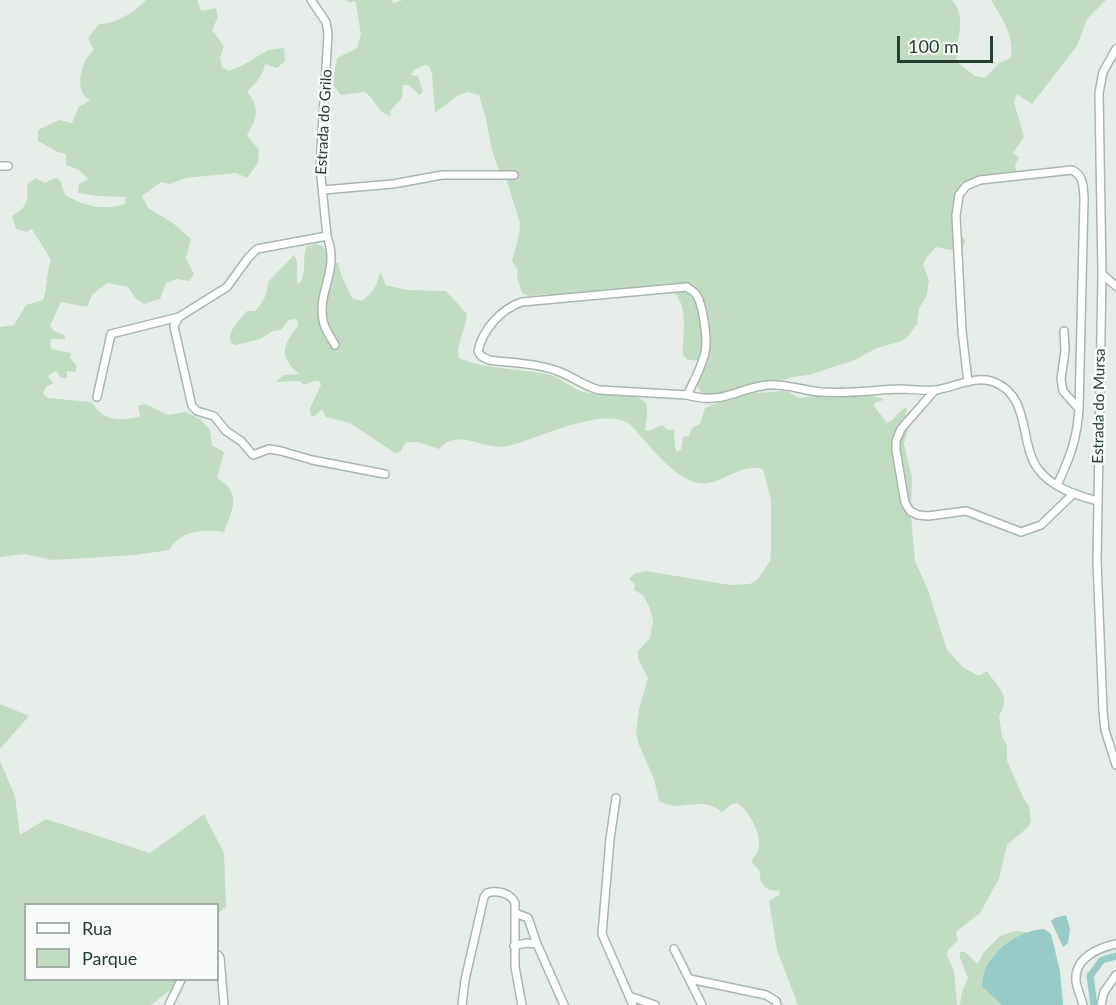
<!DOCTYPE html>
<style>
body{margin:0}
#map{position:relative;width:1116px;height:1005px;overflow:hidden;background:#e6ede9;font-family:Lato,sans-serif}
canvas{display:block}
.legend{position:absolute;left:24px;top:903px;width:195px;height:78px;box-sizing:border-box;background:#f7faf8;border:2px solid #a4afa9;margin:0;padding:8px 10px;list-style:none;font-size:18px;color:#273e33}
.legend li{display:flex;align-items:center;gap:12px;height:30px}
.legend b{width:30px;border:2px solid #a4afa9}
.scale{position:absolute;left:897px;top:36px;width:96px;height:27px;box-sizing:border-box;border:3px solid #273e33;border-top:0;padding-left:8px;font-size:18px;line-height:21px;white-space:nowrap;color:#273e33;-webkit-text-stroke:4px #f7faf8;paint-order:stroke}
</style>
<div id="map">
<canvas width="1116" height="1005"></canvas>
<ul class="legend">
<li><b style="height:8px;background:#fff"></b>Rua</li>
<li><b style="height:16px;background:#c2dcc4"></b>Parque</li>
</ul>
<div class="scale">100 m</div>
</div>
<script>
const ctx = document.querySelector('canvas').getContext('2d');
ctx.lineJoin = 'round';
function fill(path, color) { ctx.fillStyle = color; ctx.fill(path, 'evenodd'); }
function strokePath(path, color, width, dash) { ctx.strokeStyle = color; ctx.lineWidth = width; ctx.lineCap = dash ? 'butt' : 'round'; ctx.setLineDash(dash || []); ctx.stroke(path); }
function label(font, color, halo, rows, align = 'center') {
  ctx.font = font + ' Lato,sans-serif'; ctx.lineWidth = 5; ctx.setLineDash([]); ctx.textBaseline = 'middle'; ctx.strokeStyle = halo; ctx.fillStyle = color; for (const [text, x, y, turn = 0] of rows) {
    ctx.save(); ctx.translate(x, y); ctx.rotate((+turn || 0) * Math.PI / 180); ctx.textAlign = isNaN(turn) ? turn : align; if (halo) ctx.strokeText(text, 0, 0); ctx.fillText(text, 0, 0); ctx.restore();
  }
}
const green = new Path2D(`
 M146 0H197L201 11 216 8 218 17 212 30 224 46 220 58 222 67 229 71 243 65 268 50 284 48 285 61 277 68 265 64C264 74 255 85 247 91 260 109 258 116 247 135L259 150 258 163 247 178 236 173 186 178 170 184 161 182 142 196 148 208 173 223 191 239 186 258 194 274 189 281 177 279 166 283 160 299 144 304 136 299 128 287 107 283 92 295 87 307 61 302 50 326 54 331 64 335 66 339H52L50 343 51 349 71 353 70 358 77 366 75 372 67 371V378H61L56 371 48 376 53 383 46 387 43 394 48 398 91 402C94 405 97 410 101 413 109 421 130 420 140 416L138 406 145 404 168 415 186 412 200 419 210 430 212 445 224 452 217 478C242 492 233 510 224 532 203 529 181 530 169 550L136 555 52 560 25 554 0 557V327L14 325 26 305 43 300C48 287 46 273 51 260L32 229 27 232 16 229 12 216C28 206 28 202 27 184L36 178 45 183 55 178 60 180 65 195C84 206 104 211 125 204L126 197 99 196 78 193 79 184 88 179 79 170 66 165V154L58 152 38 141V130L59 120 72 123 79 106 90 101C88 99 85 97 83 94 76 81 83 58 94 50L88 38 99 24C116 24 135 12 146 0Z
 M346 0H392L393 3 403 0H952C969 20 954 40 957 62L975 76 985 78 999 63 1011 58C1014 34 1002 19 991 0H1106L1087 19 1077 46 1032 104 1017 94 1014 102 1024 137 1013 153 1019 158 1015 164 1016 171C999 186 978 178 959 194V233L965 240C965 256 947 249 936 247L927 257 923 265 929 280 927 295 919 309 917 324 909 335 902 341 877 348 855 360 809 375 792 377 745 394 782 391 789 392 799 398 829 394 842 386 853 393 882 398 883 400 875 403 874 406 887 423C895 420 898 410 907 407L906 414 910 422 904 444 912 478 911 516 915 561 928 590 947 650 963 667 977 675H981L987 671C998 688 1012 695 999 716L1002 736 1007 746V761L1024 799 1029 806 1031 821 1028 827 1007 845 999 879 980 913 956 932 958 940 948 950 947 955 954 971 957 1005H798L777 950 769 901 779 895 780 891 770 890 765 887 761 882 759 870 752 863C752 857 756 856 758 850 763 835 749 811 737 803L732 804 722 812C699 794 682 814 659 801L654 779 639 745 636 733 639 709 648 678 638 659V651L650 638 653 621 650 608 643 595 634 590 635 584 629 579 634 574 646 571 730 585 750 584 758 579 770 561 771 551V500L763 469C739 462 721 487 698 483 675 478 657 454 642 438 637 432 632 425 626 422 600 407 535 440 507 446 481 451 460 427 439 449L417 442H406L400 452 395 453 350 423 326 417 322 409 315 416H311L310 408 321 385 319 381H314L304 385 299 381 275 382 284 375 299 374C278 357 283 344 298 326L297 319 289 320 281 330 273 331 260 339 236 345 232 344C225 332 240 320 247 311H255C264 301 267 295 268 282L294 255 297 261V282L299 284C308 272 301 258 307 246L316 244 323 246 332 263H338L342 277 352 298 362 301C373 292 377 286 380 272L386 285 406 290 446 291 467 314C466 329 455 347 459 358 487 370 518 368 547 374 561 377 570 388 584 392 603 397 633 387 647 404V416L645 430 649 431 662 425 668 430 674 429 675 448 677 452 681 450 683 437 689 436 692 428 700 424 705 408 726 399 701 392 696 384 700 361 688 360 683 355C682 335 690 305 672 291L562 297 547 294 529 296 522 293 517 277 518 270 512 261 519 235 520 223 506 178C494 170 489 134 486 119 484 111 481 103 479 95L468 92 457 96 435 113 432 74 429 66 425 65 414 70 411 75 418 76 423 92 419 95 409 85H403L402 98 390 111 391 116C377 113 376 100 365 92L341 95 330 81 335 71 337 58 357 48 361 35 356 3 354 1 350 3Z
 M0 704 29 716 0 749Z
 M0 761 15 796 20 835 46 819 150 853 204 814 224 853 226 907 218 914V904H26V980H176L174 987 151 1005H0Z
 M1016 931 1026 932 1015 1005H960L962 992 968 978 960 958V952H965L978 964 983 953 1000 936Z`);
const water = new Path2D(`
 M1066 915 1070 929 1068 943 1063 947 1051 921 1055 918Z
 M1044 929 1051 934 1060 971 1063 1005H1002L982 986C983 981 983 973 986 968 997 946 1020 931 1044 929Z`);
const canal = new Path2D(`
 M1094 1005 1090 976 1102 960 1116 956`);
const minor = new Path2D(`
 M311 0 326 22 328 34 320 167 327 236 257 249 248 258 227 287 179 317 174 326 175 331 192 406 197 411 214 416 226 431 241 441 253 455 269 449 281 451 312 460 385 474
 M1116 49 1103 72 1099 93 1102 274 1097 561 1103 711 1105 730 1116 765
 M0 166H8
 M323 190 393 184 442 175H514
 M327 236C340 271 317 291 323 320 324 329 331 337 335 345
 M1102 274 1116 286
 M968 382 962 331 956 216 959 195 966 186 980 180 1072 170C1084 176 1083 186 1084 198L1079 409
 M935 390 901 429 896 441V450L905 503 910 511 918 515 928 516 966 511 1021 532 1041 525 1073 494
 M687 395C694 381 702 367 705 352 708 340 703 302 695 293 694 292 688 288 687 287L522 302C501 309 483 329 478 351L481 356 489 360C511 363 538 363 560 372 573 377 584 386 599 390L687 395C724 405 735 389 767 385 785 383 804 391 821 392 848 394 873 390 899 389 911 389 924 391 936 390 955 387 975 375 994 382 1031 396 1019 443 1038 469 1051 487 1076 495 1097 501
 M97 397 111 334 179 317
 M1057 485C1070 458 1077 439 1079 409L1063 391 1061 379 1065 351 1064 331
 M616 798 610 839 602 934 633 1005
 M515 913 528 918 537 944
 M514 946 526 943 537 944 564 1005
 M674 949 702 1005
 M218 955 220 958 224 1005
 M690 979 766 995 776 1001 777 1005
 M629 996 655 1005
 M169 1005 181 980
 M462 1005 465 980 484 897 487 893C497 890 511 893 515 903V967L522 1005
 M1083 1005C1081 997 1077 989 1076 981 1074 958 1098 948 1116 944
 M1101 1005 1104 992 1116 975`);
const streetNames = [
 ["Estrada do Grilo",324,122,-87],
 ["Estrada do Mursa",1099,406,-89]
];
fill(green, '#c2dcc4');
fill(water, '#96cbc8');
strokePath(canal, '#96cbc8', 7);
strokePath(minor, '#a9b5af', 10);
strokePath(minor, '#fff', 7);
label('15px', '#273e33', '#f7faf8', streetNames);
</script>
